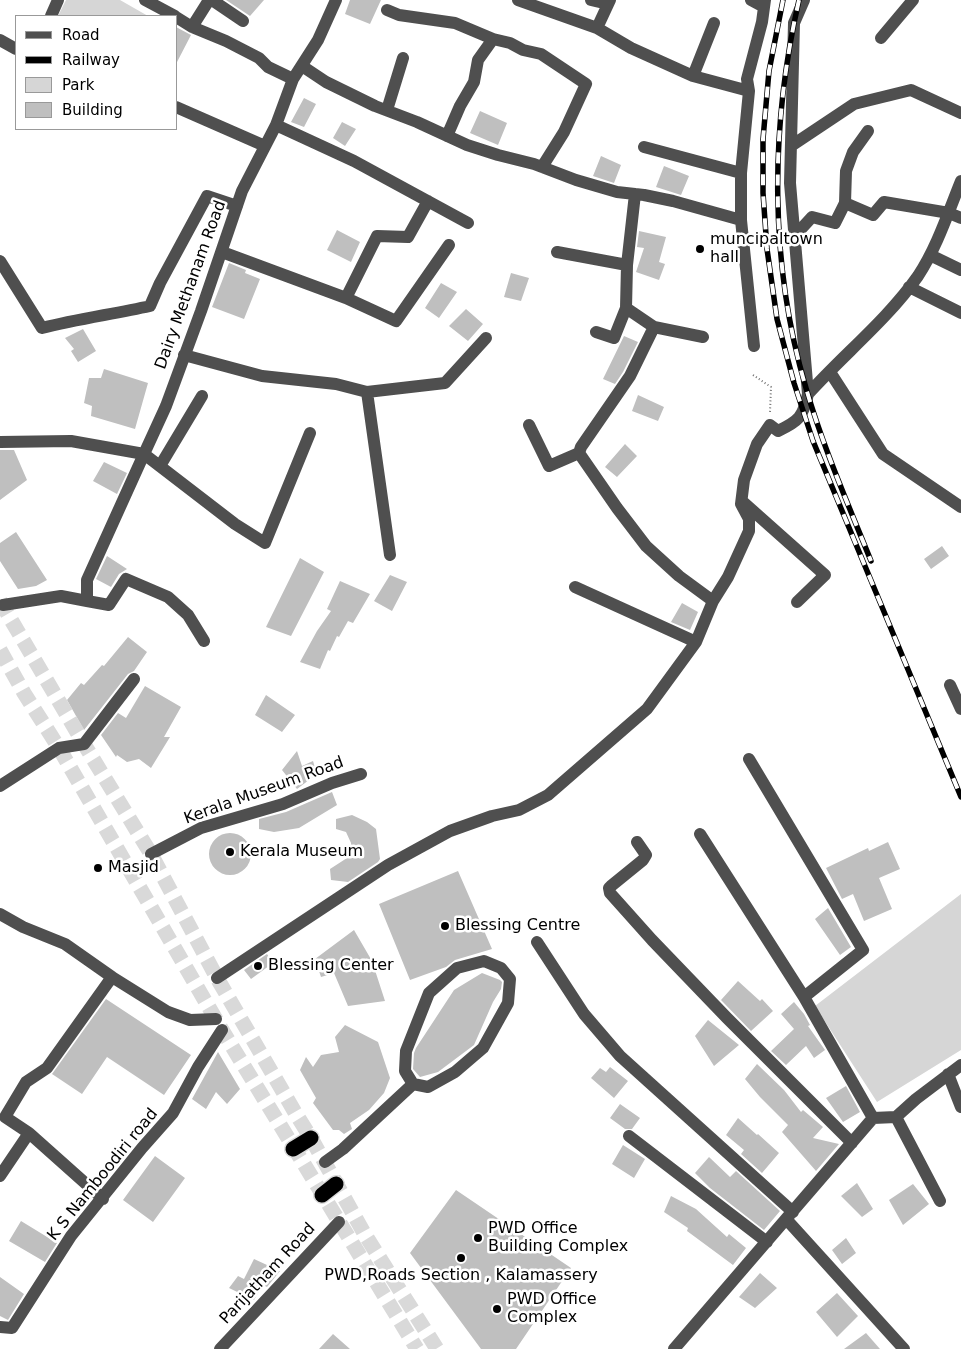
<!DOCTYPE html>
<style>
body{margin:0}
#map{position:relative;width:961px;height:1349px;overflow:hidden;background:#fff;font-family:"DejaVu Sans",sans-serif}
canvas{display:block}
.legend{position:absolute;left:15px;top:15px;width:162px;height:115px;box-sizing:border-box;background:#fff;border:1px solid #999;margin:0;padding:6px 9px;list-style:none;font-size:15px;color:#000}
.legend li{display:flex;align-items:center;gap:10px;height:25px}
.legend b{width:25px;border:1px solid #999}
</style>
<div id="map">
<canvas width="961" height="1349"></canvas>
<ul class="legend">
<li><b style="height:6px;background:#4f4f4f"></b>Road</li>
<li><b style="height:6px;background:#000"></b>Railway</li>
<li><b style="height:14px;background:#d6d6d6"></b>Park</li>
<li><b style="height:14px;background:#bfbfbf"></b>Building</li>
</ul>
</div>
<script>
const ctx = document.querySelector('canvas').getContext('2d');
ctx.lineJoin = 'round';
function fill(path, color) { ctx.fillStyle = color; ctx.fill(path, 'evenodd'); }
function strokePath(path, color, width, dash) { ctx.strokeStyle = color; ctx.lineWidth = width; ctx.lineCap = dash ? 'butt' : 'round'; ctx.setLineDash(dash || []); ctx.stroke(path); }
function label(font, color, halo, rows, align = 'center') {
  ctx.font = font + ' "DejaVu Sans",sans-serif'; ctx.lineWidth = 5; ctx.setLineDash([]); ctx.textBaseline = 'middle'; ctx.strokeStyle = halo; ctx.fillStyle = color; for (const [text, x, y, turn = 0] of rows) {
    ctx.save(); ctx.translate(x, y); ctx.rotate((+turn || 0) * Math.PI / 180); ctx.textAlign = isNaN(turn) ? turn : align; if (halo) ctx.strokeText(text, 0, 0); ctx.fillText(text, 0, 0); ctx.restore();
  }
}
const green = new Path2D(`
 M66 0H120L148 16H58Z
 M961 894V1050L877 1102 815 1006Z`);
const building = new Path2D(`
 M226 0H264L250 16Z
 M350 0H381L370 24 345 14Z
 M176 27 191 35 176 64Z
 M304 98 316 104 304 127 291 122Z
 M480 111 507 123 498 145 470 133Z
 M342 122 356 129 345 146 333 138Z
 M601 156 621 165 614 183 593 176Z
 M664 166 689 176 681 195 656 187Z
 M337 230 360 242 351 262 327 250Z
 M639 231 666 237 659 262 665 264 659 280 636 272 644 248 637 247Z
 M229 263 246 270 245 273 260 279 244 319 212 307Z
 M511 273 529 278 521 301 504 297Z
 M441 283 457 292 439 318 425 308Z
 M466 309 483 324 468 341 449 326Z
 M83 329 96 351 78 362 71 351 74 349 65 338Z
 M624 336 638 342 623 372 615 384 603 379Z
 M104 369 148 383 135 429 91 416 92 406 84 403 89 378H101Z
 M638 395 664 407 658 421 632 411Z
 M625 444 637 456 617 477 605 467Z
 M0 450H14L27 480 0 500Z
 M104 462 127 473 117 494 93 481Z
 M16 532 47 580 36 586 18 589 0 561V543Z
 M942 546 949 556 931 569 924 559Z
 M107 556 127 569 119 574 111 587 96 579Z
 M300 558 324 572 291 636 266 627Z
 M390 575 407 582 392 611 374 601Z
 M340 581 370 594 353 623 348 621 339 637 337 636 330 651 328 650 320 669 300 662 317 631 331 611 327 609Z
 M682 603 698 612 690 630 671 622Z
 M128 637 147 652 134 671 128 674 84 730 67 700 81 683 84 685 102 665 104 666Z
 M145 686 181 707 164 737H170L151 768 139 759 127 762 117 755 116 757 101 735 118 713 126 718Z
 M266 695 295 715 282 732 255 715Z
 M297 751 302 766 313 761 317 774 297 789 282 770Z
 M332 792 337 805 299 828 274 832 259 829V819L286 812Z
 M352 815 367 822 376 829 380 859 378 862 348 882 331 880 330 869 347 858 351 850V843L346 832 336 829V819Z
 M209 854a21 21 0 1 1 42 0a21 21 0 1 1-42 0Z
 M888 842 900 869 879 878 892 909 864 921 853 894 842 899 826 868 868 848 869 851Z
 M458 871 492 949 455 960 446 967 410 980 379 904Z
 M828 908 851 947 840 955 815 919Z
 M354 930 372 961 385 1001 348 1006 334 973 321 977 315 959Z
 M267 954 273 963 251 979 244 970Z
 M482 973 500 980 502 982 501 989 493 1002 474 1045 438 1072 420 1077 413 1069 414 1053 416 1048 454 990Z
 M738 981 760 1001 762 999 773 1011 751 1031 721 1000Z
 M106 999 191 1055 164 1095 107 1057 82 1094 52 1074Z
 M794 1002 804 1014 810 1025 808 1026 825 1050 814 1058 806 1046 786 1065 771 1051 794 1029 781 1014Z
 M708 1020 739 1045 714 1066 695 1036Z
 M345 1025 378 1042 390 1078 384 1093 369 1110 350 1123 352 1129 344 1134 339 1130H333L313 1103 316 1098 300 1070 306 1057 313 1067 321 1055 339 1052 335 1037Z
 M218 1052 240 1089 227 1104 216 1092 206 1109 192 1099Z
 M757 1064 784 1090 801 1112 803 1110 823 1127 813 1138 839 1144 816 1171 782 1132 788 1125 760 1097 745 1079Z
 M610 1067 628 1081 614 1098 591 1078 600 1068 606 1072Z
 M846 1086 860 1112 843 1122 826 1098Z
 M620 1104 640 1118 632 1129H625L610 1118Z
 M738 1118 757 1135 758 1134 779 1153 762 1173 741 1154 744 1150 726 1135Z
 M623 1145 645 1159 634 1178 612 1164Z
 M155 1156 185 1178 153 1222 123 1200Z
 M709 1157 730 1177 736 1171 780 1211 764 1230 710 1188 695 1173Z
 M857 1183 873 1209 862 1217 841 1196Z
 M913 1184 929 1204 903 1225 889 1200Z
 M456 1190 571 1268 516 1349H481L410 1253Z
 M671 1196 696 1209 727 1237 729 1234 746 1248 733 1265 687 1231 688 1228 664 1212Z
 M21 1221 57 1243 45 1262 9 1241Z
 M846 1238 856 1253 842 1264 832 1250Z
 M254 1259 280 1271 267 1287 263 1285 254 1300 229 1288 238 1276 244 1279Z
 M760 1273 777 1288 755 1308 739 1297Z
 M0 1277 24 1294 8 1320 0 1316Z
 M837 1293 858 1316 837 1337 816 1312Z
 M866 1333 880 1349H844Z
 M333 1334 350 1349H319Z`);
const highwayTunnel = new Path2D(`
 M0 601 84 744 151 854 217 978 296 1114 311 1138 364 1233 437 1349
 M0 650 24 693 59 748 222 1030 417 1349`);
const path = new Path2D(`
 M753 375 771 387 770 412`);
const minor = new Path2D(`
 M145 0 175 16
 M212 0 243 21
 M518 0 597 28 631 48 693 76 749 91
 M591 0 608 4
 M751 0 764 7
 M387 10 399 15 455 23 493 39 478 60 474 82 460 106 447 136
 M51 16 58 0
 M176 17 192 27 226 41 259 58 268 67 293 79
 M192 27 209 0
 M597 28 610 0
 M881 38 913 0
 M493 39 510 43 523 50 541 54 586 84 564 132 542 167
 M0 40 16 49
 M302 66 326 82 375 106 417 122 467 145 498 155 534 164 576 180 617 192 644 195 673 201 741 220
 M693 76 714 23
 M176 107 265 146
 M387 110 403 58
 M276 125 354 161 468 223
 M791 146 854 104 911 90 961 113
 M644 147 741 173
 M845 203 846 171 853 152 868 131
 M796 241 801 229 812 217 835 223 845 203 873 215 884 202 949 213 961 218
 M222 252 346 298 396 321 449 245
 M557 252 627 265
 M930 255 961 270
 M0 261 42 328C78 319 114 314 150 306L160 283 207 196 237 206
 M909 287 961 313
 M346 298 377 236 408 237 428 201
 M654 327 703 337
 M596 332 614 338 626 308
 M754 346 741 220V173L749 91 747 79 762 22 765 0
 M184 355 262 376 336 384 367 392 445 383 486 338
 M830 372 883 454 961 507
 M367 392 390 555
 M808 394C844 354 887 320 918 276 937 247 948 213 961 181
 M529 425 549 466 579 453
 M0 442 71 441 144 454 166 406 201 311 242 191 276 125 293 79 318 40 336 0
 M160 466 202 396
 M743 502 825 575 797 602
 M575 587 696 642
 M87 601 109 605 126 579 168 597 188 615 204 641
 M713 601 728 577 749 531V519L741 504 744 480 757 444 770 425 778 431C799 421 803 417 808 394L790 183 794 23 804 0
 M3 605 61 596 87 601V580L144 454 235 524 265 543 310 433
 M950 685 961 709
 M0 786 59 748 84 744 134 679
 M700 834 804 997
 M637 842 646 855 643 860 611 886 609 888 610 893 652 940 727 1018 852 1143
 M151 854 201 828 283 804 332 783 361 774
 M0 914 23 927 65 944 112 977 168 1012 190 1020 216 1019
 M537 942 584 1014 620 1056 793 1212
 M217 978 388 865 450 831 492 816 519 810 548 795 647 709 696 642 713 601 679 576 646 546 617 508 579 453 581 447 630 376 654 327 626 308 627 265 635 194
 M948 1074 961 1107
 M896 1117 940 1201
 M873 1118 896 1117 916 1099 961 1065
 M29 1133 103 1199
 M629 1136 767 1242
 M325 1162 343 1149 413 1084 428 1087 455 1072 483 1048 508 1003 510 979 501 968 484 961 457 968 429 993 406 1051 405 1071 413 1084
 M0 1176 29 1133 5 1117 26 1082 47 1068 112 977
 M787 1220 904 1349
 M0 1327 12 1328 71 1236 142 1148 173 1113 198 1067 222 1030
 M220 1349 339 1222
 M674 1349 873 1118 804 997 863 950 749 759`);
const highway = new Path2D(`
 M293 1149 311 1138
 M322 1195 336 1184`);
const rail = new Path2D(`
 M783 0 769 71 763 139V193L767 249 777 319 794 383 813 441 961 797
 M799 0C770 127 769 263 806 388 823 447 848 504 871 561`);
const markers = [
 [700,249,5,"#000"],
 [230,852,5,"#000"],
 [98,868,5,"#000"],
 [445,926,5,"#000"],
 [258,966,5,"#000"],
 [478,1238,5,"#000"],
 [461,1258,5,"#000"],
 [497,1309,5,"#000"]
];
const poiNames = [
 ["muncipaltown",710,240],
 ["hall",710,258],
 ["Kerala Museum",240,852],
 ["Masjid",108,868],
 ["Blessing Centre",455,926],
 ["Blessing Center",268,966],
 ["PWD Office",488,1229],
 ["Building Complex",488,1247],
 ["PWD,Roads Section , Kalamassery",461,1276,"center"],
 ["PWD Office",507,1300],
 ["Complex",507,1318]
];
const streetNames = [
 ["Dairy Methanam Road",191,285,-70],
 ["Kerala Museum Road",264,791,-20],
 ["K S Namboodiri road",103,1175,-51],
 ["Parijatham Road",268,1274,-47]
];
fill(green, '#d6d6d6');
fill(building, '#bfbfbf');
strokePath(highwayTunnel, '#d9d9d9', 15, [15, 8]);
strokePath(highway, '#dbdbdb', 18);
strokePath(path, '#717171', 2, [1, 2.5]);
strokePath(minor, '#4f4f4f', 12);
strokePath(highway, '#000', 15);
strokePath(rail, '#000', 5.5);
strokePath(rail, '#fff', 4, [11]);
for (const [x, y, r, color] of markers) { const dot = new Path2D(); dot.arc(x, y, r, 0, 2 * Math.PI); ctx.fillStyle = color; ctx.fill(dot); strokePath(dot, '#fff', 2); }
label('16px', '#000', '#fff', poiNames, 'left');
label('16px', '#000', '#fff', streetNames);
</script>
